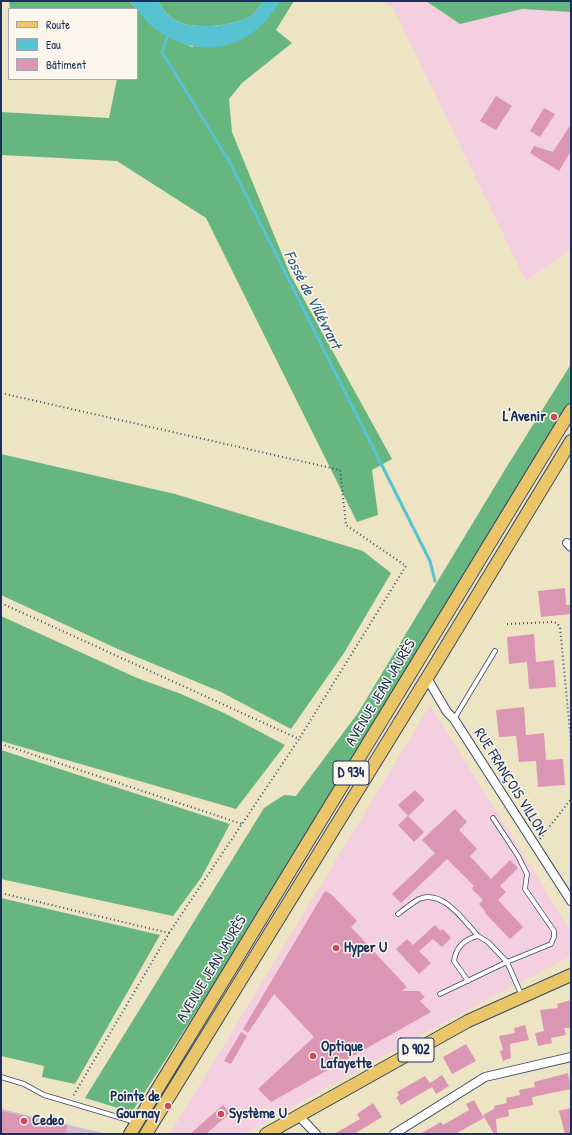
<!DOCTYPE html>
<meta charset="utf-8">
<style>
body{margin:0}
#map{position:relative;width:572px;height:1135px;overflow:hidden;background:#ece4c3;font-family:"Patrick Hand",sans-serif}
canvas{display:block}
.frame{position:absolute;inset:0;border:2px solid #1b2f5e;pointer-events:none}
.legend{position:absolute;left:8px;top:8px;width:130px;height:72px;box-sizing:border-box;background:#fbf7ec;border:1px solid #a1a7b3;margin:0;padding:5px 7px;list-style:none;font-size:12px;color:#1b2f5e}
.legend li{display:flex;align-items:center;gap:8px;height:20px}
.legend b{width:20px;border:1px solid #a1a7b3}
</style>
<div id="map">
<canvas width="572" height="1135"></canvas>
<div class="frame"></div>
<ul class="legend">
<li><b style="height:5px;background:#ebc669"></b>Route</li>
<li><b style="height:11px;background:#57c2d2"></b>Eau</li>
<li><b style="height:11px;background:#db96b4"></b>Bâtiment</li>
</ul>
</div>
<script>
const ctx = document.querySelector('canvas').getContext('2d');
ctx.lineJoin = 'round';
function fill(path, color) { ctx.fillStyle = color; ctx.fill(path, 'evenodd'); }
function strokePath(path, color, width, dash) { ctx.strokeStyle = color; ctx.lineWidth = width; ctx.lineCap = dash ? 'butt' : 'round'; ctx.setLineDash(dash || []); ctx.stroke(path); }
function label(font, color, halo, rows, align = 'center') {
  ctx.font = font + ' "Patrick Hand",sans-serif'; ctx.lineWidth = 3; ctx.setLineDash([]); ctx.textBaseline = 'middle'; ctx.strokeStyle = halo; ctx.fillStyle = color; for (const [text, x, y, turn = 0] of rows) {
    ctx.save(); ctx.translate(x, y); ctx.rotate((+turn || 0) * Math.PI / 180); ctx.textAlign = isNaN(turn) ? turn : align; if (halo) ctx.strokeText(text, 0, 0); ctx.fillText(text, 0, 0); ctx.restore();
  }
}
const built = new Path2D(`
 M379 1H571V250L526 281 392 6Z
 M430 705 571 931V956L454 1017 244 1134H170Z`);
const industrial = new Path2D(`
 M1 1109 107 1134H1Z`);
const forest = new Path2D(`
 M9 1H129L137 9H10Z
 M158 1H263C260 6 255 14 249 17 233 26 193 30 177 21 168 16 163 10 158 1Z
 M280 1H294L276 30 292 43 242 83 229 99 232 132 290 274 392 459 372 470 378 515 357 522 206 218 117 161 1 155V112L109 118 117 79H137V9C152 28 170 38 192 47Z
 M426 1H571V12L522 9 460 24Z
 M571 364V404L298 852 134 1109 128 1111 85 1098 264 808 284 795 296 796 358 713 506 468Z
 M1 454 175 494 363 551 391 573 344 653 291 729 221 692 120 650 1 595Z
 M1 616 137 678 181 694 224 713 285 745 236 809 1 741Z
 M1 750 230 824 201 878 173 916 1 879Z
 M1 898 160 935 75 1084 42 1077 44 1066 1 1056Z`);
const water = new Path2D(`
 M129 1H158C163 10 168 16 177 21 193 30 233 26 249 17 255 14 260 6 263 1H280C251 51 201 62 154 28 144 20 138 9 129 1Z`);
const stream = new Path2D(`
 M169 32 162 52 229 161 430 561 435 581`);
const building = new Path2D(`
 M496 96 512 106 496 130 480 121Z
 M544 108 555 114 540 137 530 131Z
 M571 124V151L559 171 530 153 534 146 553 152Z
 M565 588 566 605H571V614L541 617 538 591Z
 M534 634 536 662 554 660 556 687 529 689 527 662 509 664 507 637Z
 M524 707 526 735 544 733 546 760 563 759 565 785 538 787 536 761 519 762 516 736 499 737 496 710Z
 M415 790 425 800 408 816 398 805Z
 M455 809 467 822 459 830 477 849 470 856 491 879 510 860 518 868 500 886 506 892 498 900 523 927 510 939 485 913 486 912 479 904 483 900 472 889 474 886 447 859 401 903 392 894 435 853 422 840Z
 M408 816 424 832 414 842 398 825Z
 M325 891 331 894 357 921 351 927 407 987 402 991H419L425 997 420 1001 431 1012 271 1102 258 1089 314 1037 274 994 248 1033 243 1029Z
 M435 925 441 931 443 929 451 938 442 947 433 939 419 951 431 963 419 974 396 949 407 939 413 945Z
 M571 1000V1028H564L566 1035 551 1038 552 1043 538 1046 535 1033 544 1031 540 1010 558 1008 557 1004Z
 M525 1025 529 1040 510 1044 511 1058 503 1061 500 1051 503 1050 499 1036 515 1033 514 1028Z
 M241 1032 247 1036 231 1064 224 1061Z
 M466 1044 476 1061 452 1074 443 1057Z
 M568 1073 571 1089 532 1097 533 1105 508 1110 509 1116 496 1119 497 1134H494L483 1115 494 1109V1106L507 1103 506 1098 520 1095 519 1090 535 1087 534 1082Z
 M442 1075 449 1086 436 1094 432 1087 401 1105 396 1097 399 1096 397 1092 425 1076 430 1083Z
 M474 1100 484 1118 455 1134H420L441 1122 443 1125 469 1110 466 1104Z
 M373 1103 382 1117 354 1134H334L360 1119 357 1114Z
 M223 1105 230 1113 206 1134H190Z
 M571 1108V1134H565L559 1111Z
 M1 1111 67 1125 66 1134H1Z`);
const path = new Path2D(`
 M1 393 340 470 346 525 406 566 299 739
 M1 603 299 739 242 824
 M507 624 553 622 557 623 560 627 571 742
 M1 744 242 824 169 933
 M540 839 571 799
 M1 893 169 933 72 1098`);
const service = new Path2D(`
 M454 719 495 651
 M493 818 518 856 527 874 525 889 554 931V937L551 944 507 962 522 996
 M398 914C405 909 412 903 419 899 443 889 464 921 478 936
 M440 994 507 962 488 942 478 936C465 939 456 947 454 961L468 981
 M1 1077 24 1084 44 1095 135 1122`);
const minor = new Path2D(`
 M567 543 571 547
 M427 678 447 712 454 719 571 901
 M299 1116 316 1134
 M394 1134 485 1077 571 1057`);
const primary = new Path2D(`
 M130 1134 571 410
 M146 1134 427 678 571 441
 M266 1134 468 1021 571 975`);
const markers = [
 [554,417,4,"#d1495b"],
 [336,948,4,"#d1495b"],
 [313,1056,4,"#d1495b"],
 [168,1106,4,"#d1495b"],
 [221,1114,4,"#d1495b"],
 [24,1121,4,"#d1495b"]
];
const shields = [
 [351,773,36],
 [416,1050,36]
];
const shieldNames = [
 ["D 934",351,773],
 ["D 902",416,1050]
];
const poiNames = [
 ["L'Avenir",546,417,"right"],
 ["Hyper U",344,948],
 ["Optique",321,1047],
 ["Lafayette",321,1064],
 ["Pointe de",160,1097,"right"],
 ["Gournay",160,1114,"right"],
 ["Système U",229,1114],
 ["Cedeo",32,1121]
];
const streetNames = [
 ["AVENUE JEAN JAURÈS",381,693,-59],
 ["RUE FRANÇOIS VILLON",510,782,58],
 ["AVENUE JEAN JAURÈS",212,969,-59]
];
const waterNames = [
 ["Fossé de Villévrart",312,300,63]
];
fill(built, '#f3cfdf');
fill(industrial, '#cfbdce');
fill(forest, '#68b67f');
fill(water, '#57c2d2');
strokePath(stream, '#57c2d2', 3);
fill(building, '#db96b4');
strokePath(service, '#3a4a6d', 5.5);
strokePath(minor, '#3a4a6d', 10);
strokePath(primary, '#3a4a6d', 14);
strokePath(path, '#3a4a6d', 2, [1, 3]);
strokePath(service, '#fff', 4);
strokePath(minor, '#fff', 8);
strokePath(primary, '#ebc669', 12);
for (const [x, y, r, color] of markers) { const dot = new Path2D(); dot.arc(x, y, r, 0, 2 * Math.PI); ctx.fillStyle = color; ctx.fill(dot); strokePath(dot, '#fbf7ec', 1.5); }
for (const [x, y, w] of shields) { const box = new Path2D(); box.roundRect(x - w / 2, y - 12, w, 24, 3); ctx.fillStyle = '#fbf7ec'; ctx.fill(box); strokePath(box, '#1b2f5e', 1); }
label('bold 14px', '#1b2f5e', null, shieldNames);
label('bold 15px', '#1b2f5e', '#fbf7ec', poiNames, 'left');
label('15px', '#1b2f5e', '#fbf7ec', streetNames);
label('italic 16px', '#2d5b81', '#fbf7ec', waterNames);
</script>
